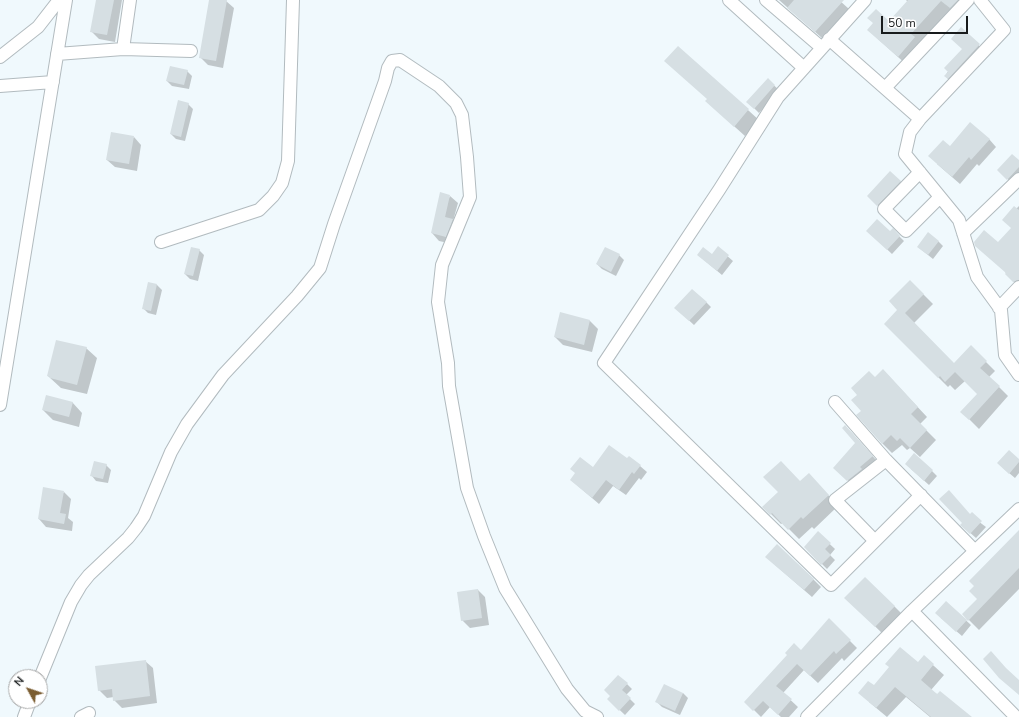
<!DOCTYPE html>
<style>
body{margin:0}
#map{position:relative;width:1019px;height:717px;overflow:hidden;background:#f0f9fd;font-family:"Nunito Sans",sans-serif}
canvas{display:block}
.north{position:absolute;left:8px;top:669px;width:40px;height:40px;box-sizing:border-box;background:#fff;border:1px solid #a3a4a4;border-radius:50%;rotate:310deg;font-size:11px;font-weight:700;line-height:16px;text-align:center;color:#181b1c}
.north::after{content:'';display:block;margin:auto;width:14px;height:18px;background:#7b5d31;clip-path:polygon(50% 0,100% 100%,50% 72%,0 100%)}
.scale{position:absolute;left:881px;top:16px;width:87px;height:18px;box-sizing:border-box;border:2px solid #181b1c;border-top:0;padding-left:5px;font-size:12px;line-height:14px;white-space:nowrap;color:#181b1c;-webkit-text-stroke:3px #fff;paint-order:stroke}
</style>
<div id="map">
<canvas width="1019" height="717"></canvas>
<div class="north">N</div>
<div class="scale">50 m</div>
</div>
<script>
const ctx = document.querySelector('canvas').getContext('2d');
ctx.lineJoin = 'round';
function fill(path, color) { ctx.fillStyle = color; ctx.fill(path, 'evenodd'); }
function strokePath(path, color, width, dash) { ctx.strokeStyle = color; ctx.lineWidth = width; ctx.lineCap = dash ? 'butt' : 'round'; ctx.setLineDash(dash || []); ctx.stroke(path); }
const shadow = new Path2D(`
 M97 0H122L115 42 99 39 91 31Z
 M210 0 226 1 234 8 223 68 208 65 200 57Z
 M779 0H839L849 9 822 38Z
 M906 0H960V17L951 9 920 44 908 66 878 39 889 22 908 2Z
 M961 29 987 53 956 86 945 76 963 49Z
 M678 47 759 120 745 136 706 101 708 99Z
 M187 71 192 76 189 89 172 86 167 81Z
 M768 80 779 90 759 113 748 102Z
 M188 104 193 109 185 141 176 139 171 134Z
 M134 137 141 145 137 171 115 167 107 160Z
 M989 139 996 147 979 166 977 164 960 184 937 164 950 147Z
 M1019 161V177L1013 184 998 170Z
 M900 181 905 186 883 210 873 201Z
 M450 196 458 203 453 221 460 228 453 244 439 241 432 233Z
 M1019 206V287L1006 274 998 244 1012 228 1016 209Z
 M893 230 904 241 892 254 873 236 890 233Z
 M938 241 943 246 933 259 918 247Z
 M718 248 733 261 722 275 698 255 712 256Z
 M199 250 204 255 198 281 190 279 185 274Z
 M619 255 624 260 616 276 602 269 597 264Z
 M910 281 933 304 913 324 954 364 971 347 995 371 989 377 1008 396 979 429 962 412 978 394 965 381 955 390 950 385 948 387 885 324 899 310Z
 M149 283 157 285 162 290 156 315 148 313 143 308Z
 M706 302 711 307 694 325 681 313Z
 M561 314 590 321 598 329 592 352 563 345 555 337Z
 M86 348 97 358 87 394 61 388 48 376Z
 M883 370 927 417 920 424 936 440 920 457 910 448 907 450 902 445 892 453 882 443 862 411 875 378Z
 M72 402 82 413 79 427 53 420 43 410Z
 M850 431 877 461 853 485 840 473 857 443Z
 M628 460 640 466 647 472 641 480 639 478 626 495 613 486 599 504 571 480Z
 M1019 461V473L1015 478 1003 468Z
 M106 465 111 470 108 483 96 481 92 476Z
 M911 469 932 471 937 476 929 485Z
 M800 482 819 485 838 506 814 529 812 527 799 539 783 523 781 524 764 507Z
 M64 492 71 499 68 518 73 522 72 531 46 527 39 519Z
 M970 515 986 527 976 538 967 530 963 523Z
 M1019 531V589L979 630 963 614 978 599Z
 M818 533 835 549 830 555 835 560 827 569 805 547Z
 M774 564 813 579 821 587 812 597Z
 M478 590 485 597 489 625 470 628 462 620Z
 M946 602 971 625 962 636 941 618Z
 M853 605 894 606 902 614 883 634Z
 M829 620 857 648 844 661 842 658 818 683 804 670 783 693 798 707 789 717H781L770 707 761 717 753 709Z
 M924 657 944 675 931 690 970 717H930L906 697 887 717 869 702 874 687 918 663Z
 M145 661 153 668 157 703 122 708 114 700V697L107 698 99 690Z
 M627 684 632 689 626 695 635 704 625 715 608 699Z
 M683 693 688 698 680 715 662 707 657 702Z`);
const building = new Path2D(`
 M96 0H114L107 35 90 32Z
 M209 0H227L216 61 199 58Z
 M794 0H844L815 32 787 8Z
 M908 0H958L950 8 941 1 911 34 915 37 898 57 867 30 873 23 867 18 876 9 889 21Z
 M961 27 980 44 948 79 944 76 948 72 944 68 962 49 951 39Z
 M678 46 749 109 734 127 705 101 707 99 664 61Z
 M170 66 188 70 184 85 166 81Z
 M768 78 775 85 754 109 746 102Z
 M178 100 189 103 181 137 170 134Z
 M970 122 990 139 971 160 969 157 952 177 928 156 943 140 950 146Z
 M111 132 134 136 129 164 106 160Z
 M1012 154 1019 160V167L1007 180 997 170Z
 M890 171 901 181 877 206 867 196Z
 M440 192 450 195 445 217 453 219 446 237 431 233Z
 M1014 206 1019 210V280L1013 282 1005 274 1006 273 975 246 974 242 984 230 998 242 1011 228 1002 220Z
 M877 219 890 231 893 228 900 236 887 250 866 231Z
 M928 232 939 241 928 255 917 247Z
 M718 246 729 255 717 271 697 255 703 247 712 254Z
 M191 247 200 249 193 276 184 274Z
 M605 247 620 254 611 272 596 264Z
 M910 280 924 294 905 313 954 363 971 345 987 361 980 368 1000 386 969 420 960 412 977 394 955 372 945 382 940 376 938 378 884 324 897 310 889 301Z
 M148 282 157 284 151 311 142 309Z
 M692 289 707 302 689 321 674 308Z
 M560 312 590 320 584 345 554 337Z
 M56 340 87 347 77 385 50 378V377L47 376Z
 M883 369 918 407 911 414 927 430 910 448 900 438 897 441 891 435 882 444 856 415 861 411 851 400 857 395 851 388 869 371 875 377Z
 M46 395 73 402 69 417 42 410Z
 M845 425 873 456 860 467 862 469 847 481 833 468 855 443 842 428Z
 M609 445 627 458 629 456 641 465 634 474 632 472 619 490 606 480 592 498 570 480 575 473 570 469 580 457 593 467Z
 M1009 450 1019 459V462L1009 474 997 463Z
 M914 453 933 470 924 481 905 464Z
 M94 461 107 464 103 479 90 476Z
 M781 461 800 481 809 473 829 495 803 519 801 517 788 530 772 513 770 515 762 507 778 492 763 477Z
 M43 487 64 491 60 513 66 514 64 524 38 519Z
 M949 490 970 514 972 512 982 521 970 534 960 525 962 523 939 499Z
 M1019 530V568L968 621 962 614 977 599 969 591 974 586 969 581Z
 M818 531 831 543 825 549 831 555 821 565 804 547Z
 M777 544 814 579 804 590 765 557Z
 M865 577 895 606 875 627 844 598Z
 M478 589 482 618 461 621 457 592Z
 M946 601 967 620 956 632 935 613Z
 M829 618 851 640 836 654 834 651 810 676 797 664 776 686 792 699 778 715 763 701 753 711 744 702 787 655 785 653 794 643 801 650Z
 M900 647 918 662 924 655 934 664 921 680 937 694 940 691 972 717H931L895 687 876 708 858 693 868 681 874 685 889 667 885 664Z
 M991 651 1006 668 1019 680V695L999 678 983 659Z
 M146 660 150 696 113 701 112 689 98 691 95 666Z
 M618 675 628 683 622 690 631 698 619 711 607 699 610 696 604 690Z
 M664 684 683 693 675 711 655 702Z`);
const minor = new Path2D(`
 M729 0 804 68
 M766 0 822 48
 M865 0 778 97 719 190 604 363 831 585 921 495
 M980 0 1004 30 920 119 910 132 905 154 959 220 977 277 1001 310 1005 355 1019 375
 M829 39 920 119
 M123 49 130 0
 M57 54 123 49 191 51
 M0 57 38 27 59 0
 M0 86 53 82
 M885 88 968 0
 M920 172 884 209 906 231 940 197
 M963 233 1019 179
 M161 242 259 210 273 196 282 183 288 161 293 0
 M999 308 1019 287
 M835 402 886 460 975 551
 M0 405 66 0
 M875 541 835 500 886 460
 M912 611 1016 717
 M40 678 71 602 81 585 89 575 128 538 136 528 144 516 171 452 187 424 223 375 297 296 320 268 334 224 385 81 388 68 392 61 400 60 439 86 456 103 462 115 467 157 470 197 442 265 438 302 448 363 449 386 467 488 484 536 505 588 567 689 585 711 597 717
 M24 717 30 701
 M81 717 89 713
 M807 717 912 611 1019 509`);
fill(shadow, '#0003');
fill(building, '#d6dfe3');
strokePath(minor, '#b2bbbf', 14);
strokePath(minor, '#fff', 12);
</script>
